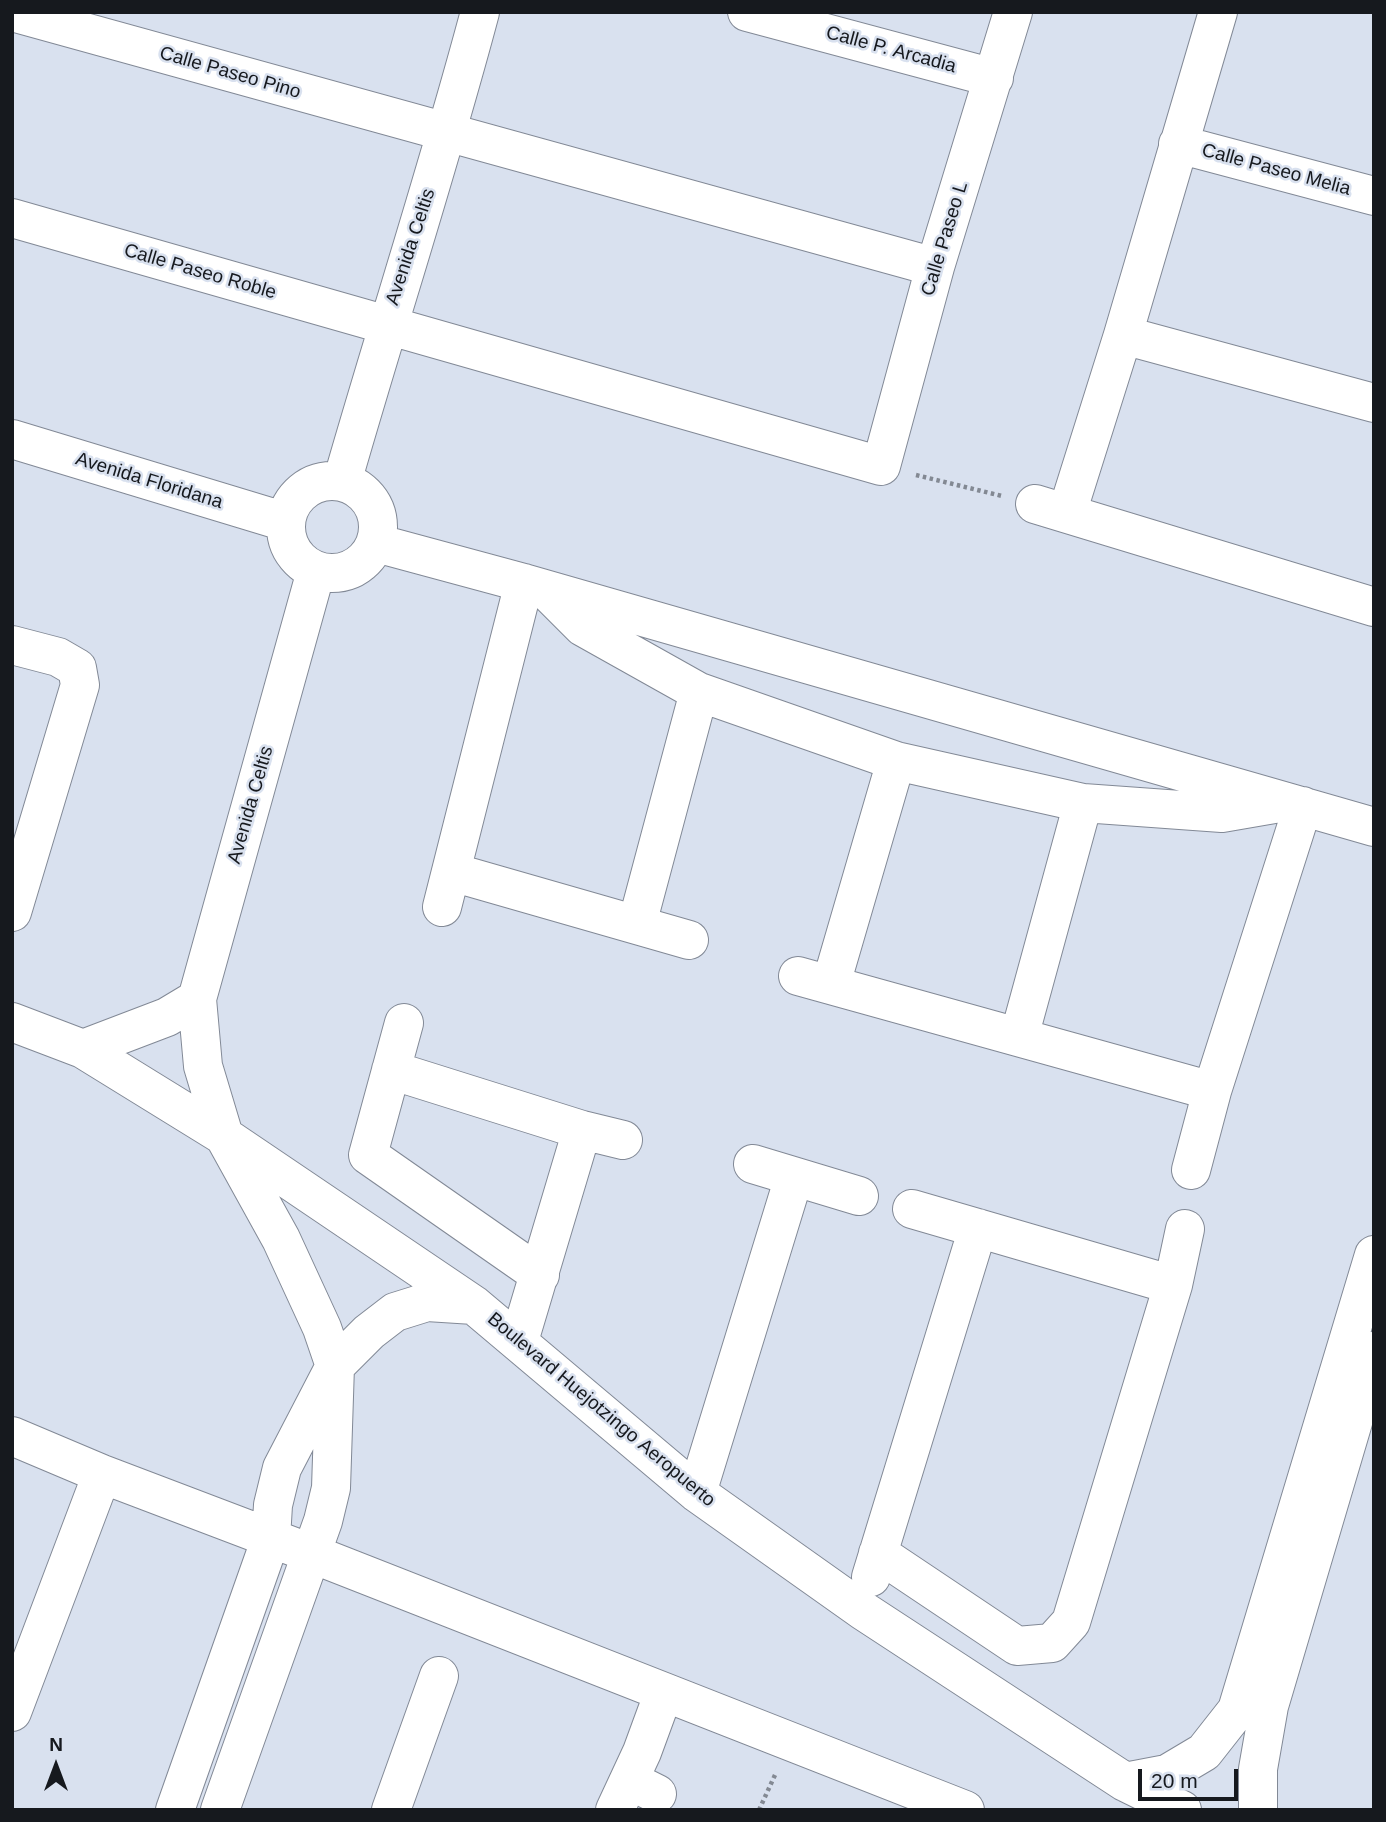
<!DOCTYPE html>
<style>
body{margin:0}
#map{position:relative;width:1386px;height:1822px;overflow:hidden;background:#d9e1ef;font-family:Helvetica,sans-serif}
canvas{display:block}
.frame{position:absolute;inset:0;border:14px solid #16191e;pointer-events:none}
.north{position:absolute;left:21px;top:1731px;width:70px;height:70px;-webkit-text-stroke:5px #d9e1ef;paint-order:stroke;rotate:0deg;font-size:19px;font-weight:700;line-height:28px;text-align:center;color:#16191e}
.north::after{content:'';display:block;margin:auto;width:24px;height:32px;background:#16191e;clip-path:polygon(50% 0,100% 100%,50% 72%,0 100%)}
.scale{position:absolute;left:1138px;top:1769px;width:100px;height:32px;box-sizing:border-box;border:4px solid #16191e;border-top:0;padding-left:9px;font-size:21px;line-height:24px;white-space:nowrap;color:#16191e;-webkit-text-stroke:5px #d9e1ef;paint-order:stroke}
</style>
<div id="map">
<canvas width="1386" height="1822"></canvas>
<div class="frame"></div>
<div class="north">N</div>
<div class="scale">20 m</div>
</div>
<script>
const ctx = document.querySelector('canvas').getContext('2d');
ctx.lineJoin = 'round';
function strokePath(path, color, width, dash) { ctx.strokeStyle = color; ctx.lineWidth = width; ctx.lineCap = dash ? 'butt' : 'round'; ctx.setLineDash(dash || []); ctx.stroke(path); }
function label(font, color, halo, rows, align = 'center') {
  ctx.font = font + ' Helvetica,sans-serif'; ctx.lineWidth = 5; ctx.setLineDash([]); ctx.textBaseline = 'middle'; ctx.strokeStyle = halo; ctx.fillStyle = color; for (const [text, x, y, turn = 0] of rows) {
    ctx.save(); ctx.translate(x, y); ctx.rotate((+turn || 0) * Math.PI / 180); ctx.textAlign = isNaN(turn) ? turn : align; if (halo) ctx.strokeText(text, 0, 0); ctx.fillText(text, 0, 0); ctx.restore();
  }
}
const path = new Path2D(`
 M916 475 1002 496
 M759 1810 775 1775`);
const minor = new Path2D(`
 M12 12 935 267
 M747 12 994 78
 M1178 144 1374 196
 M12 218 881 466 935 267 1013 12
 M1123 335 1374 403
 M12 439 286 522
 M286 527a46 46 0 1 1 92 0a46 46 0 1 1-92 0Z
 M342 482C387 325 438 170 480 12
 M1035 504 1374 607
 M1067 513 1123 335 1218 12
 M376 543 524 583 1374 827
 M549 593 583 627 699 692 896 761 1083 803 1222 813 1280 803
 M12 645 58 657 77 668 80 685 12 912
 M452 872 689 940
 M442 907 524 583
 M637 924 699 692
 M798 976 1212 1091
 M831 984 896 761
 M12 1022 83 1049 224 1136 474 1305 697 1493 862 1610 1125 1782 1182 1810
 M404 1023 368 1155 540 1275
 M1019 1037 1083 803
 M83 1049 167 1017 197 999
 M391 1070 582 1130 623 1140
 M753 1164 859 1196
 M1191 1170 1212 1091 1303 806
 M912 1209 1173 1285
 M519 1341 582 1130
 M12 1436 102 1474 310 1553 965 1810
 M697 1493 794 1177
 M878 1553 1017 1646 1052 1643 1071 1622 1173 1285 1185 1229
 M871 1577 978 1228
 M12 1712 102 1474
 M629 1780 657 1794
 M1125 1782 1167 1774 1204 1752 1237 1710 1374 1255
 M175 1810 271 1538 273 1505 282 1468 335 1366 369 1332 395 1312 427 1302 474 1305
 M220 1810 323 1521 331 1488 335 1366 322 1328 281 1239 224 1136 203 1066 197 999 316 571
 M391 1810 439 1676
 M615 1810 642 1752 664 1692
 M1258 1810V1769L1269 1706 1374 1351`);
const streetNames = [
 ["Calle P. Arcadia",891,50,15],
 ["Calle Paseo Pino",230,73,16],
 ["Calle Paseo Melia",1276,170,15],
 ["Calle Paseo L",945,239,-73],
 ["Avenida Celtis",411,247,-72],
 ["Calle Paseo Roble",200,272,16],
 ["Avenida Floridana",149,481,17],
 ["Avenida Celtis",251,805,-74],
 ["Boulevard Huejotzingo Aeropuerto",601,1410,40]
];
strokePath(minor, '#828996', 40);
strokePath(path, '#838993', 4.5, [3.5, 3.5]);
strokePath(minor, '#fff', 38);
label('19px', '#16191e', '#d9e1ef', streetNames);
</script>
